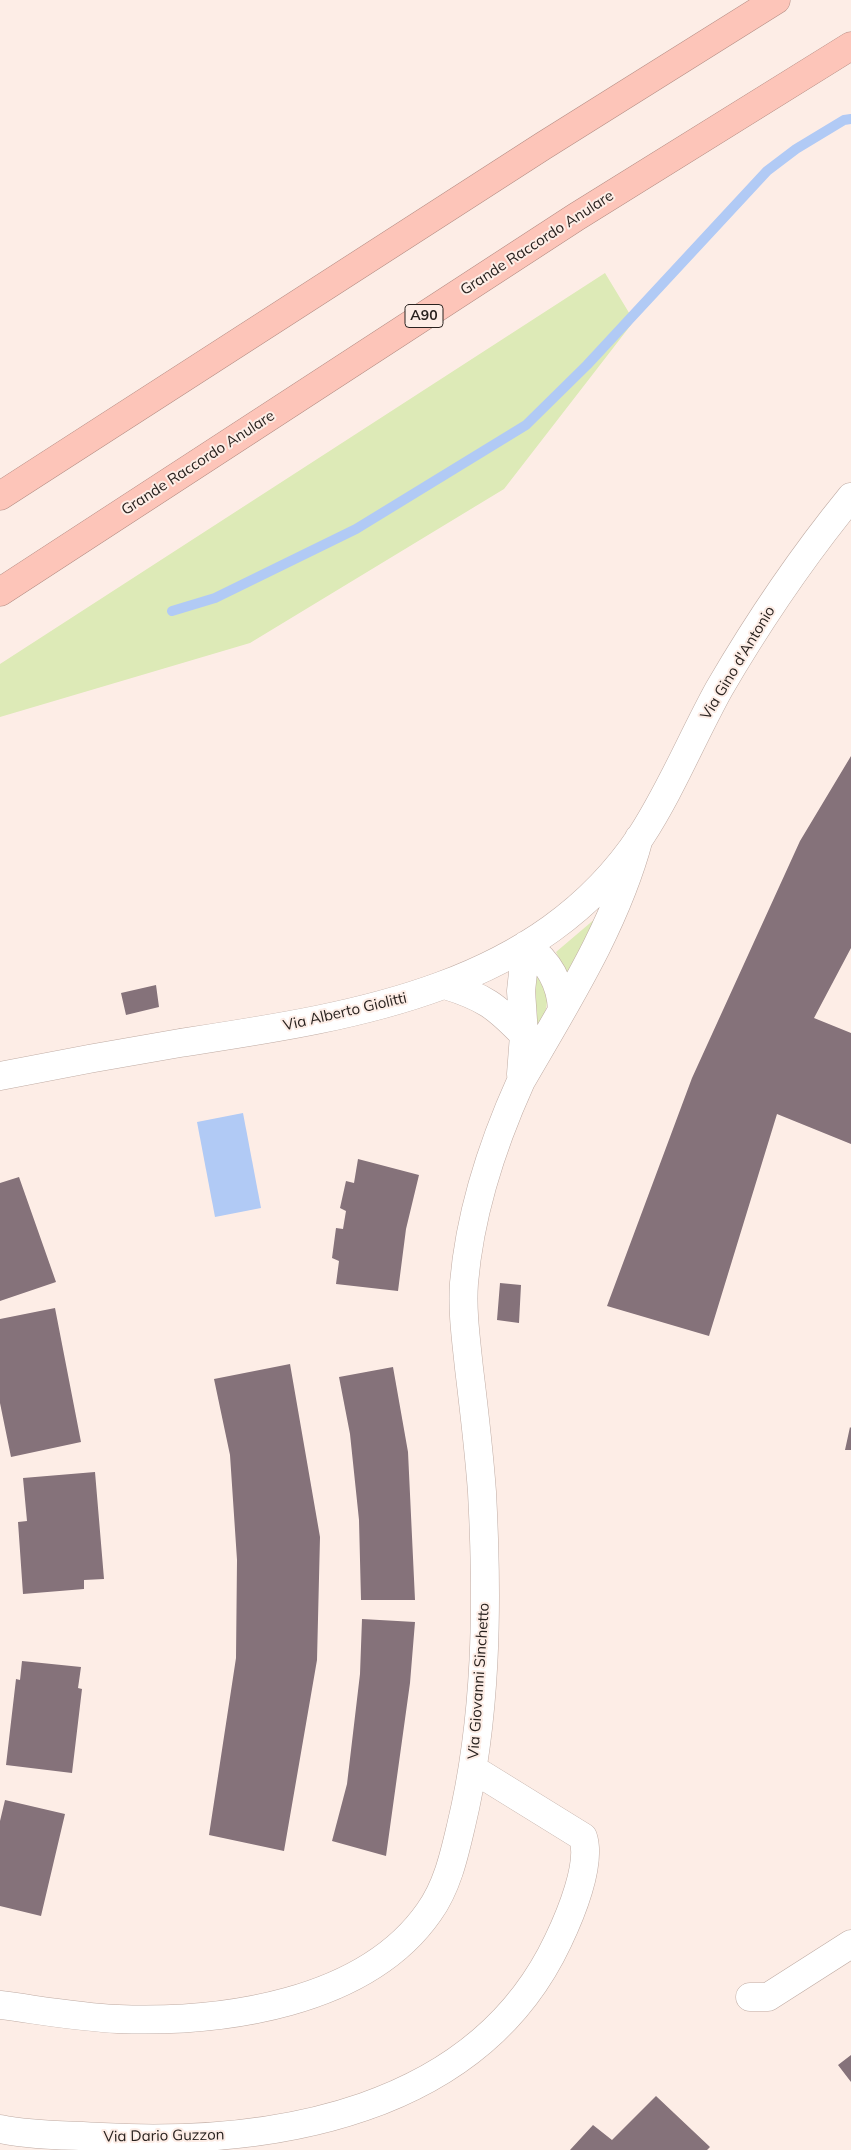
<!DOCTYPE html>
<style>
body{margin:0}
canvas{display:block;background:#fdede6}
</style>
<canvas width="851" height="2150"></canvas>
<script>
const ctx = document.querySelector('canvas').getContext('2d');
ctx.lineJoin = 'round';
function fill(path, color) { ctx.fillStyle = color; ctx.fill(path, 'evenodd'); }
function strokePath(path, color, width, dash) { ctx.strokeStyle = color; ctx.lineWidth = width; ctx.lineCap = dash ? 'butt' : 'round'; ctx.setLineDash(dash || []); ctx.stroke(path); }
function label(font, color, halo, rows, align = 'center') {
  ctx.font = font + ' Mulish,sans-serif'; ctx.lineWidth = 4; ctx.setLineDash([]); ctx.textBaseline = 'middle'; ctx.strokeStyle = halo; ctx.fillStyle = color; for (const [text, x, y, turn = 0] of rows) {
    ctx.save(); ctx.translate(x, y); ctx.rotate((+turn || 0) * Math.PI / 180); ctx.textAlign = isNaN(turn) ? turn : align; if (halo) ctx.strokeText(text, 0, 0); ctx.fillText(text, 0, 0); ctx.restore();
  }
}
const green = new Path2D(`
 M605 273 634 321 504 489 250 643 0 717V664Z
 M596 918 568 973 566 972 556 952Z
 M535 971C553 996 549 1007 536 1033Z`);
const water = new Path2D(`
 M243 1113 261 1208 215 1217 197 1122Z`);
const stream = new Path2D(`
 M172 611 215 598 356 529 526 425 587 365 767 171 796 149 844 120 851 119`);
const building = new Path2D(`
 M851 756V948L814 1018 851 1033V1144L777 1114 709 1336 607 1306 692 1078 800 841Z
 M156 985 159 1007 126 1015 121 993Z
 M358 1159 419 1175 406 1229 398 1291 336 1284 339 1261 332 1258 336 1228 343 1229 346 1211 340 1208 346 1181 354 1183Z
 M19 1177 56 1282 0 1301V1183Z
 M500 1283 521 1285 519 1323 497 1320Z
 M55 1308 81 1442 11 1457 0 1403V1319Z
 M290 1364 320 1537 317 1660 284 1851 209 1835 236 1658 237 1560 230 1455 214 1379Z
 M393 1367 408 1452 415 1600H361L359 1520 350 1434 339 1377Z
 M850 1427 851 1428V1450H845Z
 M95 1472 104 1579 84 1580V1589L23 1594 18 1522 27 1521 23 1478Z
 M362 1619 415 1622 410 1683 386 1856 332 1841 347 1784 360 1674Z
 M22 1661 81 1667 78 1688 82 1689 72 1773 6 1765 16 1679 20 1680Z
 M5 1800 65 1814 41 1916 0 1906V1821Z
 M851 2055V2082L838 2065Z
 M656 2096 710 2147 707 2150H570L593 2125 612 2140Z`);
const street = new Path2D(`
 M526 945C548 961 561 983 562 1010
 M445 985C484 997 496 1006 524 1035L521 1074
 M524 1035 521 991 526 945
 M0 1076C60 1064 120 1053 180 1043 349 1017 538 991 641 836 671 790 692 738 719 689 758 622 802 557 851 497
 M750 1997H768L851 1944
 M0 2005C39 2010 78 2017 118 2019 222 2023 365 2004 429 1912 447 1887 454 1856 461 1826 487 1718 488 1603 482 1492 479 1451 474 1409 469 1368 466 1339 462 1311 464 1283 470 1212 492 1145 521 1081 566 1003 616 925 639 838
 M0 2129C33 2136 68 2135 102 2137 273 2146 477 2113 558 1941 570 1916 592 1864 583 1837L473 1769`);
const highway = new Path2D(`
 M0 496 543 146 776 0
 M0 592 576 217 851 46`);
const shields = [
 [424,316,38]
];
const shieldNames = [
 ["A90",424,316]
];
const streetNames = [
 ["Grande Raccordo Anulare",537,243,-33],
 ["Grande Raccordo Anulare",198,463,-33],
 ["Via Gino d'Antonio",738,663,-59],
 ["Via Alberto Giolitti",345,1012,-13],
 ["Via Giovanni Sinchetto",479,1681,-86],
 ["Via Dario Guzzon",164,2136,-1]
];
fill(green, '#ddeab7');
fill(water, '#b1caf5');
strokePath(stream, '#b1caf5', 10);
fill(building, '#85727a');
strokePath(street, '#bfaba3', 29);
strokePath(highway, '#b38c83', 29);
strokePath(street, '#fff', 28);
strokePath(highway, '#fdc5b9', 28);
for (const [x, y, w] of shields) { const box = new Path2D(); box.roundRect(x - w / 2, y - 11.5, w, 23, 4); ctx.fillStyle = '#fdede6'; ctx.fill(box); strokePath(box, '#29221f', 1); }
label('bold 14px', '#29221f', null, shieldNames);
label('15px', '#29221f', '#fdede6', streetNames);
</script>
